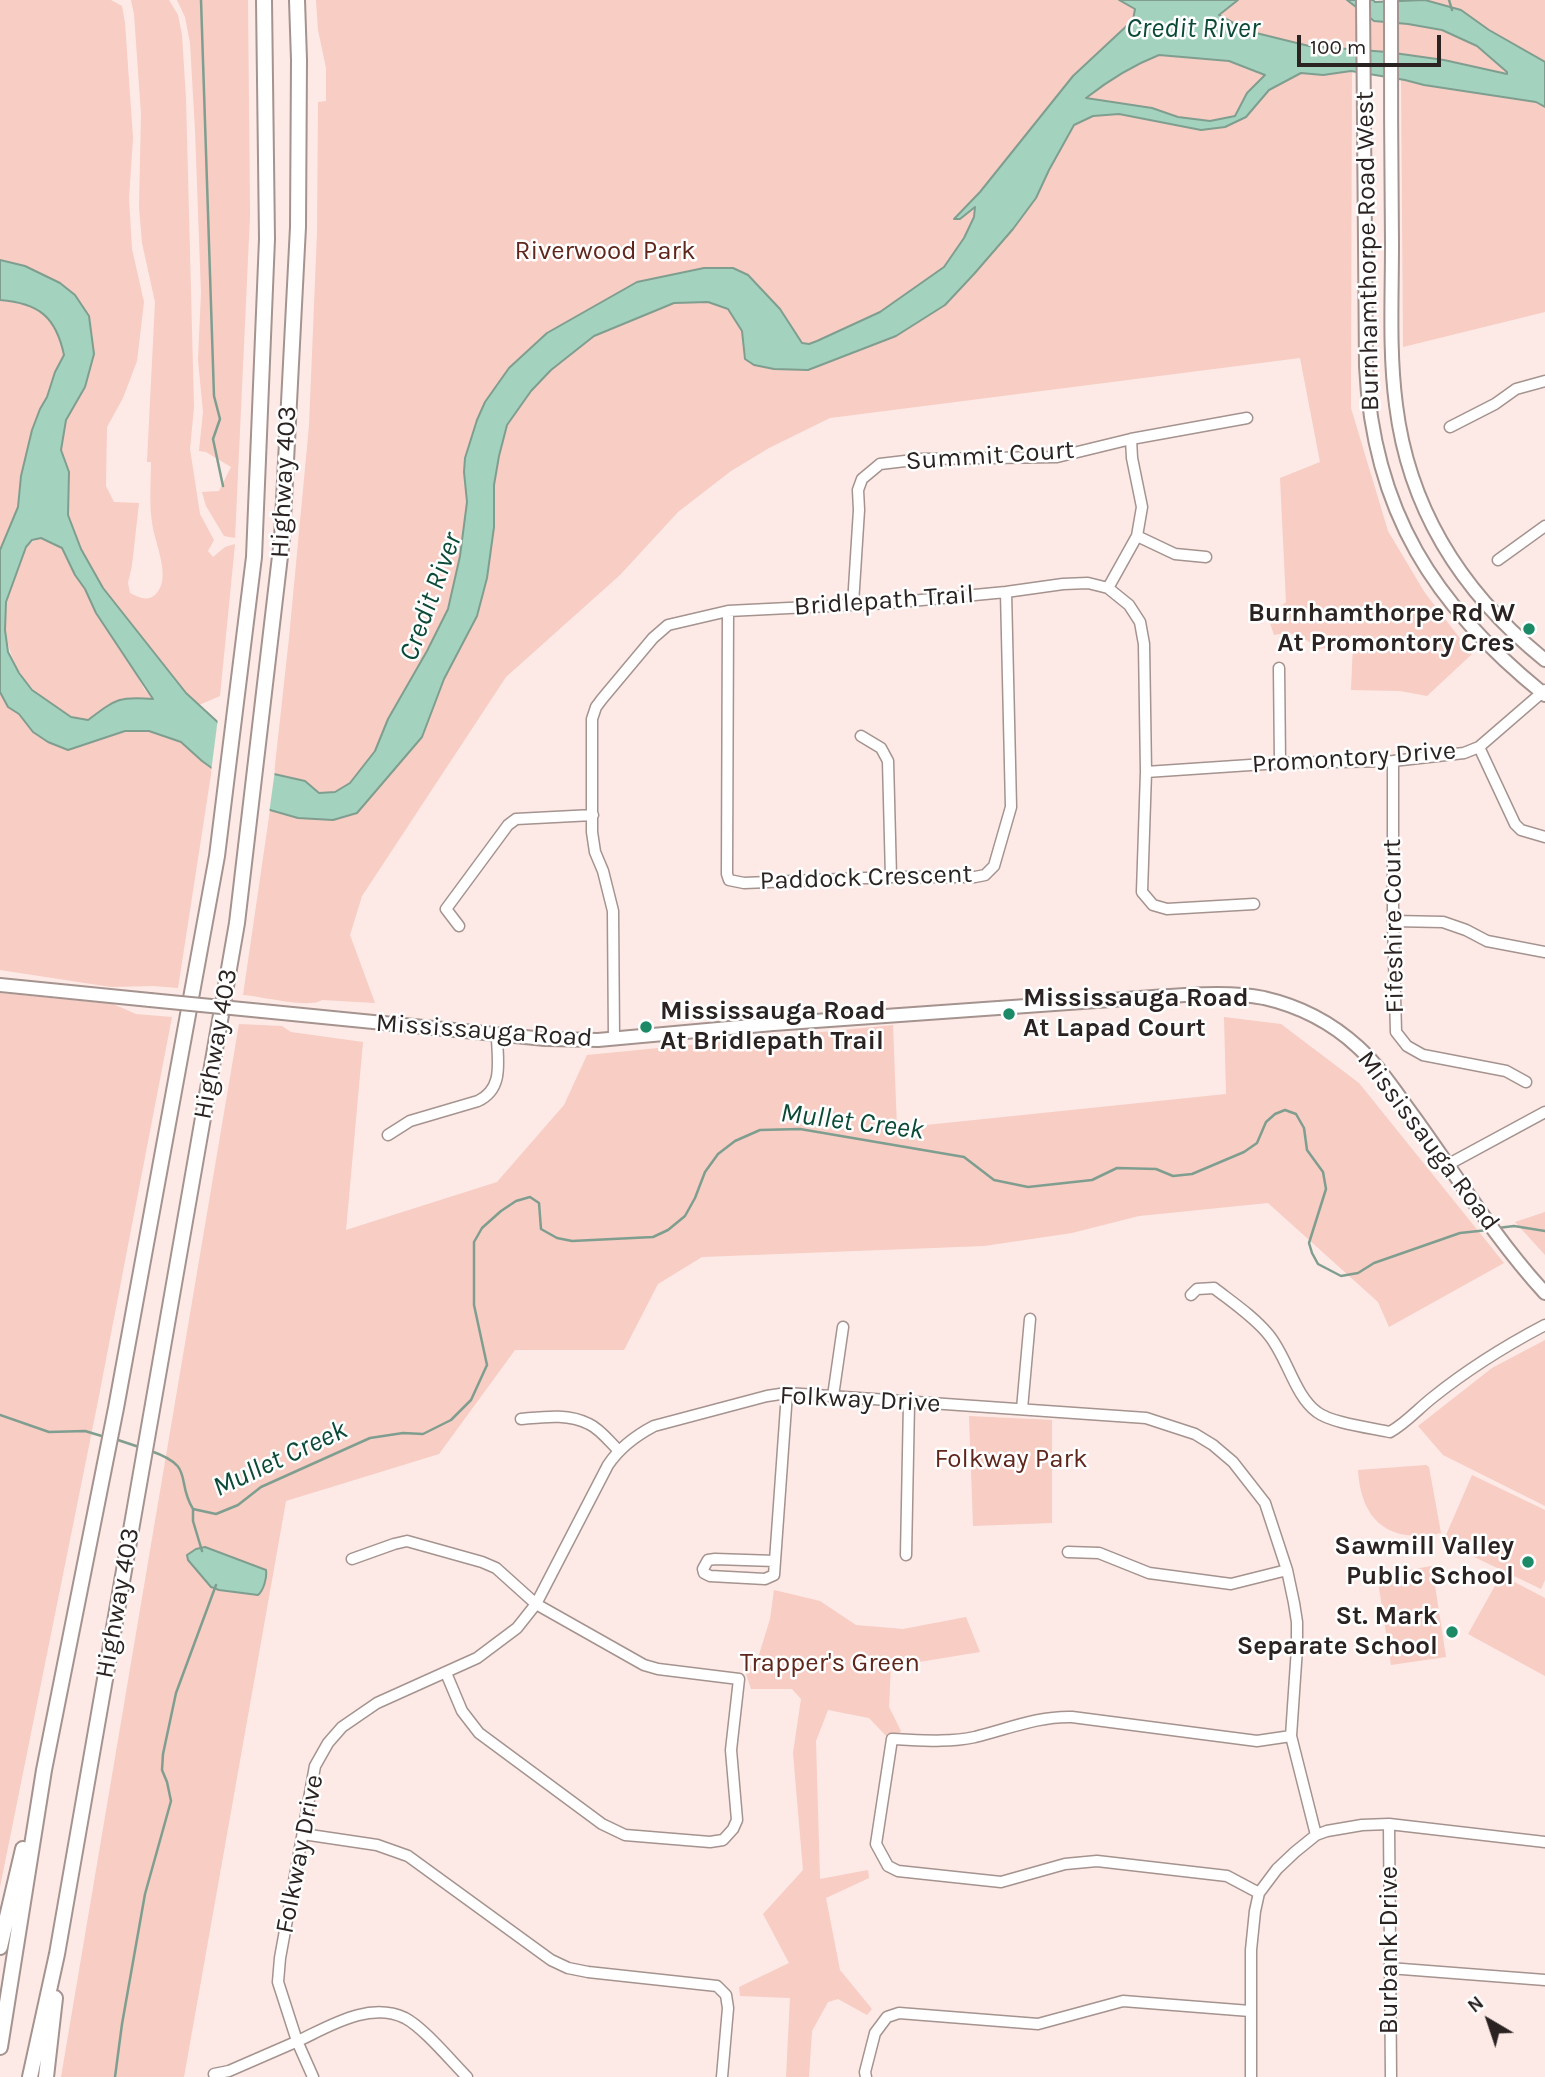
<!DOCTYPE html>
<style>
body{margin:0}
#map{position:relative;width:1545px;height:2077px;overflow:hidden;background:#fde9e5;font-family:Karla,sans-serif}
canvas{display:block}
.north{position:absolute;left:1454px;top:1986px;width:70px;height:70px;-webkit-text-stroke:5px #fff;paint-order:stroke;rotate:321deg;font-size:19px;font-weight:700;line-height:28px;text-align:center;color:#2a2322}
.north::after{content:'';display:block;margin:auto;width:24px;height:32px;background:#2a2322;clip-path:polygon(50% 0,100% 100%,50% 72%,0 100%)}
.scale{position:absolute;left:1297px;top:35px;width:144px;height:32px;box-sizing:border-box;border:4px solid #2a2322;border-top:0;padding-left:9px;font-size:21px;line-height:24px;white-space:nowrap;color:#2a2322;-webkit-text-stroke:5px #fff;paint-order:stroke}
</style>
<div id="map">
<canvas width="1545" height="2077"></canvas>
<div class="north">N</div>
<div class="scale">100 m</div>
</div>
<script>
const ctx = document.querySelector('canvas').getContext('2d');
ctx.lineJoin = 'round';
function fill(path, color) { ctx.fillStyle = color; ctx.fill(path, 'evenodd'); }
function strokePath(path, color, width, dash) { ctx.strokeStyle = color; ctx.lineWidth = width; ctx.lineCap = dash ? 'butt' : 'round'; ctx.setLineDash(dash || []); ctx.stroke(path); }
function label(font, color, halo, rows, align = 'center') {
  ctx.font = font + ' Karla,sans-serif'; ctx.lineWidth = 5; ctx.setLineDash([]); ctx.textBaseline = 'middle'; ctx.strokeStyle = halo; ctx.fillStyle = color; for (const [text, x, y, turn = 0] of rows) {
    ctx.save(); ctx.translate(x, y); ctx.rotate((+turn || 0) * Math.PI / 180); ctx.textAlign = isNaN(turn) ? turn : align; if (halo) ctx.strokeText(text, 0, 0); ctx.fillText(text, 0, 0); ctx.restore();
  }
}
const green = new Path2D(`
 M0 0H111L122 6 125 23 133 138 129 198 132 249 144 302 137 361 123 398 107 427 106 486 114 502 139 503 132 565 128 583 130 593C138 597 147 602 155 595 173 579 154 542 152 522 149 503 151 482 151 462H147L155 302 142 243 139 207 141 114 134 14 131 0H169L178 15 182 35 186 99 194 407 190 449 200 514 214 540 208 551 213 557 225 547 235 544 220 696 199 705 186 693 103 588 81 549 68 515 69 472 61 450 66 420 85 388 94 354 89 316 25 266 0 260Z
 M177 0H248L250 216 235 538 224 536 206 506 202 492 219 491 231 467 206 452 199 451 203 412 198 360 201 293 195 130 190 43 185 17Z
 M316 0H1352L1408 24 1442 30 1477 46 1508 72 1507 75 1444 60 1352 50 1351 408 1388 531 1425 593 1472 654 1427 696 1400 691 1351 690 1353 645 1318 649C1302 636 1294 630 1274 635L1268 617 1286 602 1280 478 1320 462 1300 358 830 418 769 448 731 471 678 512 620 575 506 677 362 896 350 935 375 1003 322 1000C309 1009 261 996 243 995L270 810 298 818 274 774 289 638 309 426 317 233 318 102 326 101V68L318 30Z
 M1425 0H1545V62L1489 30 1461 10Z
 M1401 79 1424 85 1537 102 1545 107V312L1403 347Z
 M0 300C39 303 56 317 64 355L55 372 47 397 40 409 32 430 21 476 18 507 0 550Z
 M41 538 62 548 75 575 85 589 96 613 133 668 144 689 154 700C124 694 111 703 88 720 66 717 63 712 45 700 15 678 0 638 6 601 9 590 14 580 17 570 23 556 25 542 41 538Z
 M0 692 8 707 19 714 33 732 48 742 68 750 125 731H149L182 742 212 768 178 988 153 986 111 987 0 970Z
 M0 993 113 1004 136 1014 172 1017 98 1401 0 1887Z
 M1224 1017 1281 1024 1359 1083 1504 1263 1389 1327 1378 1302 1268 1203 1139 1216 1072 1233 984 1246 702 1257 658 1284 624 1350H515L439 1454 286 1501 184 2077H61L239 1024 282 1026 291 1032 363 1042 346 1230 497 1182 564 1105 587 1055 893 1025 897 1128 1226 1094Z
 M1545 1212V1255L1515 1222Z
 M1545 1340V1506L1443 1455 1418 1426 1492 1368Z
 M969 1416 1052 1420V1523L973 1526Z
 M1426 1465 1429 1467 1441 1533C1390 1544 1361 1522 1358 1470Z
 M1472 1475 1545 1510V1580L1541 1589 1443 1542Z
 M1432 1566 1446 1657 1391 1665 1377 1575Z
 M1501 1575 1545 1598V1676L1468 1634Z
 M774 1590 820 1601 856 1625 903 1629 966 1617 980 1652 919 1662H891L889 1707 901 1731 891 1741 869 1718 828 1710 816 1741 820 1879 868 1870 869 1878 826 1898 840 1970 872 2009 867 2015 838 1999 828 2002 812 2031 809 2077H786L790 1998 740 1996 739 1987 789 1963 763 1914 803 1870 793 1753 801 1699 792 1689H751L745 1671 758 1658 770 1619Z`);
const water = new Path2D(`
 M1119 0H1238L1219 15 1248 31 1309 46 1387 52 1444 60 1507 74V72L1477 46 1442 30 1408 24 1374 21 1347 0H1373L1375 2 1425 0 1461 10 1489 30 1545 62V107L1536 102 1424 85 1405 80 1351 71 1323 75 1301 73 1269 90 1246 117 1225 127 1201 130 1119 114 1093 116 1074 125 1049 170 1036 198 1013 229 974 274 945 305 896 336 808 370 774 369 754 365 745 359 742 331 728 309 708 302 674 303 594 336 551 370 531 391 507 425 499 456 494 485V527L487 578 477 616 444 679 422 737 357 813 333 820 298 818 270 810 202 761 181 742 149 731H125L68 750 48 742 33 732 19 714 8 707 0 692V550L18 507 21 476 32 430 40 409 47 397 55 372 64 355C56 317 39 303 0 300V260L25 266 60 283 75 295 89 316 94 354 85 387 66 420 61 450 69 472 68 515 81 549 103 588 186 693 274 774 305 781 319 793 335 792 350 783 375 751 388 719 427 651 448 609 460 556 467 502 464 472 465 458 477 420 485 402 509 368 547 333 637 282 704 268H733L748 275 780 309 802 343 809 344 817 341 880 312 944 267 964 238 974 217 975 207 960 219H954L980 192 1073 76 1133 20 1135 9ZM1159 55 1229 61 1265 75 1247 93 1235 116 1210 121 1178 117 1152 108 1086 98C1109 80 1131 66 1159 55ZM41 538 62 548 75 575 85 589 96 613 153 699C119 696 116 699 88 720L71 717 32 690 19 673 8 652 5 630 6 602 26 547 32 540Z
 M205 1547 266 1570C267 1577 264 1590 258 1595L219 1590 211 1587 188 1560 187 1555 196 1549Z`);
const pier = new Path2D(`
 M218 718 275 770 269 814 211 772Z`);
const stream = new Path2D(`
 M201 0 214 396 220 419 213 439 223 486
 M1449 0 1452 10
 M1498 1228 1514 1226 1545 1231
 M0 1415 49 1432 85 1431 105 1437
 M115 1439 142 1448
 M151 1451C196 1467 175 1479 193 1509L216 1514 238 1505 261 1487 370 1438 403 1433 423 1434 451 1420 471 1400 487 1365 474 1305V1242L482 1228 501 1211 516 1201 530 1197 539 1203 541 1229 557 1238 572 1241 653 1237 668 1230 685 1216 695 1198 705 1172 718 1154 735 1141 760 1130 800 1129 964 1157 994 1180 1028 1187 1092 1180 1117 1168 1156 1169 1173 1176 1192 1174 1244 1152 1257 1143 1266 1122 1275 1114 1285 1110 1296 1114 1304 1128 1307 1150 1323 1172 1326 1189 1309 1243 1312 1253 1318 1264 1341 1276 1358 1273 1374 1263 1460 1233 1488 1230
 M193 1510V1521L202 1551
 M115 2077 122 2024 145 1894 171 1801 167 1782 162 1770 163 1754 176 1693 216 1585`);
const minor = new Path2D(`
 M1450 427 1495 404 1516 389 1545 381
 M1137 536 1175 554 1206 557
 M1498 560 1545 526
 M1108 588 1137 536 1142 507 1132 458 1131 439
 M853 604 859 510 858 490 862 479 880 464 922 459 1057 457 1131 439 1247 418
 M728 611 727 874 729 880 744 883 891 877H975L985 875 994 866 1011 807 1006 592
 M1279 668 1280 763
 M861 736 881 748 888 761 891 877
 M1479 747 1515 824 1521 830 1545 837
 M1393 761V921L1396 1032 1407 1046 1423 1055 1506 1071 1526 1082
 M1146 772 1280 763 1393 761 1464 753 1479 747 1545 690
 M1393 921 1443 922 1466 930 1487 941 1545 952
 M459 926 446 909 508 825 516 819 593 815
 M614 1039 613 911 603 871 595 852 592 832V719L596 707 602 699 653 638 668 625 728 611 890 603 1006 592 1063 584 1088 583 1108 588 1129 605 1140 622 1144 644 1146 772 1142 892 1153 905 1167 909 1254 904
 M388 1135 410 1121 478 1101C505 1088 497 1060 497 1035
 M1449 1164 1545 1112
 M1191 1295 1197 1289 1214 1288C1232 1302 1253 1316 1268 1334 1287 1356 1294 1395 1317 1412 1331 1423 1372 1428 1390 1432 1406 1423 1418 1409 1432 1398 1468 1369 1505 1346 1545 1325
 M833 1396 843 1327
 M1022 1409 1030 1319
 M521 1419C543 1417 568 1413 589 1424 600 1429 609 1441 618 1450
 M1068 1552 1099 1553 1149 1573 1231 1584 1287 1570
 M906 1555 909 1403
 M352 1559 394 1544 407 1541 482 1562 496 1568 536 1604 644 1665 658 1669 739 1679 731 1750 737 1820 733 1829 723 1840 710 1842 625 1835 602 1824 479 1733 462 1711 446 1673
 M775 1561 715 1559 708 1560 703 1569 704 1573 710 1576 765 1579 774 1575 787 1393
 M1389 1824 1391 2077
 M303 1834 377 1845 408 1856 551 1960 568 1968 588 1972 717 1986 726 1995 728 2008 722 2077
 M1259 1893 1227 1876 1097 1861 1065 1864 1001 1882 898 1871 888 1866 876 1844 892 1739C920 1740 947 1743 975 1737 1008 1729 1038 1716 1072 1717L1257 1741 1291 1736
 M1389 1968 1545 1980
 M214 2074 229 2071C252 2061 275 2051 298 2041 330 2026 369 2001 405 2018 424 2028 451 2061 467 2077
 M313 2077 297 2041 278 1982 280 1958 315 1766 328 1743 342 1727 377 1703 477 1658 517 1628 536 1604 608 1465C620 1447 635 1436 654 1426L767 1396 787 1393 1146 1418 1195 1434 1213 1445 1233 1462 1265 1503 1287 1570 1294 1603 1297 1622V1648L1291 1736 1316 1835
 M866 2077 865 2072 875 2033 887 2017 899 2013 1038 2024 1123 2001 1250 2011
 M1251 2077V1950L1255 1911 1259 1893 1277 1869 1295 1852 1316 1835 1327 1831 1362 1825 1389 1824 1545 1842`);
const major = new Path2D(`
 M1363 0 1366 366C1373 511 1434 606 1545 695
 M1391 0C1391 82 1391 163 1392 245 1392 298 1389 352 1396 405 1409 510 1463 594 1545 660
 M0 985 150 1000
 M262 1011 545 1039 598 1040 773 1024 1153 997C1190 995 1228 991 1264 998 1299 1006 1332 1023 1358 1047 1380 1067 1397 1094 1415 1118 1456 1175 1497 1241 1545 1293`);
const highway = new Path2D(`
 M0 1947 23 1849
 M0 2047 44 1770 116 1408 217 856 254 557 267 239 264 0
 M30 2077 57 1954 237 923 282 539 298 227 299 60 297 0
 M46 2077 55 1998`);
const majorBridge = new Path2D(`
 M150 1000 262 1011`);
const markers = [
 [1529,629,7,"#1c8967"],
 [1009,1014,7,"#1c8967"],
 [646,1027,7,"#1c8967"],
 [1528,1562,7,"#1c8967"],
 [1452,1632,7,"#1c8967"]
];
const streetNames = [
 ["Burnhamthorpe Road West",1368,251,-91],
 ["Summit Court",990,456,-4],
 ["Highway 403",284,482,-87],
 ["Bridlepath Trail",884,601,-4],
 ["Promontory Drive",1354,758,-4],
 ["Paddock Crescent",866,878,-2],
 ["Fifeshire Court",1394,926,-91],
 ["Mississauga Road",484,1031,4],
 ["Highway 403",216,1044,-80],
 ["Mississauga Road",1428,1141,53],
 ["Folkway Drive",860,1400,3],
 ["Highway 403",118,1603,-80],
 ["Folkway Drive",300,1854,-79],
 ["Burbank Drive",1390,1950,-90]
];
const parkNames = [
 ["Riverwood Park",605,252],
 ["Folkway Park",1011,1460],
 ["Trapper's Green",830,1664]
];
const poiNames = [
 ["Burnhamthorpe Rd W",1515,614],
 ["At Promontory Cres",1515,644],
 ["Mississauga Road",1023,999,"left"],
 ["At Lapad Court",1023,1029,"left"],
 ["Mississauga Road",660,1012,"left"],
 ["At Bridlepath Trail",660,1042,"left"],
 ["Sawmill Valley",1514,1547],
 ["Public School",1514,1577],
 ["St. Mark",1438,1617],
 ["Separate School",1438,1647]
];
const waterNames = [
 ["Credit River",1193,29],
 ["Credit River",431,597,-70],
 ["Mullet Creek",852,1122,7],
 ["Mullet Creek",280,1459,-25]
];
fill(green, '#f7cdc4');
fill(water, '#a3d3be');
strokePath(water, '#7f9e8f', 2);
fill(pier, '#fde9e5');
strokePath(stream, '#7f9e8f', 2.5);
strokePath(minor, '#a5938f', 13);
strokePath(major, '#a5938f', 16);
strokePath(highway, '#a5938f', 18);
strokePath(minor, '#fff', 10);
strokePath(major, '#fff', 12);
strokePath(highway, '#fff', 14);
strokePath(majorBridge, '#a5938f', 16, []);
strokePath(majorBridge, '#fff', 12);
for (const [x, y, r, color] of markers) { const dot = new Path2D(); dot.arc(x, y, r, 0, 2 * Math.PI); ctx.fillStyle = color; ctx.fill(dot); strokePath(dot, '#fff', 2.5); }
label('26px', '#2a2322', '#fff', streetNames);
label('26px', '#60261c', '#fff', parkNames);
label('bold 26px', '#2a2322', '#fff', poiNames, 'right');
label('italic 28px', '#0b4a36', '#fff', waterNames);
</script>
